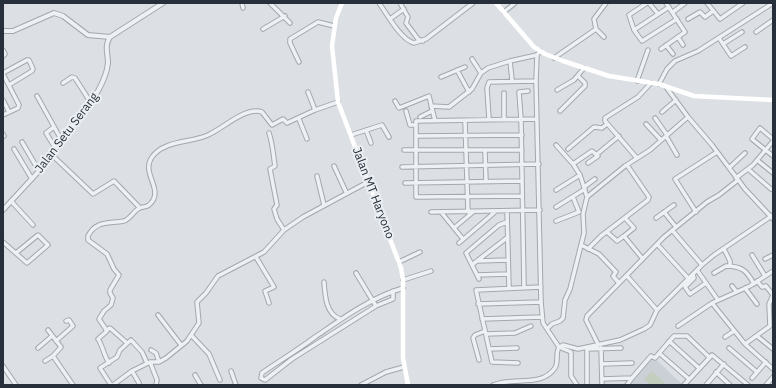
<!DOCTYPE html>
<style>
body{margin:0}
#map{position:relative;width:776px;height:388px;overflow:hidden;background:#dce0e5;font-family:"IBM Plex Sans",sans-serif}
canvas{display:block}
.frame{position:absolute;inset:0;border:4px solid #27303a;pointer-events:none}
</style>
<div id="map">
<canvas width="776" height="388"></canvas>
<div class="frame"></div>
</div>
<script>
const ctx = document.querySelector('canvas').getContext('2d');
ctx.lineJoin = 'round';
function fill(path, color) { ctx.fillStyle = color; ctx.fill(path, 'evenodd'); }
function strokePath(path, color, width, dash) { ctx.strokeStyle = color; ctx.lineWidth = width; ctx.lineCap = dash ? 'butt' : 'round'; ctx.setLineDash(dash || []); ctx.stroke(path); }
function label(font, color, halo, rows, align = 'center') {
  ctx.font = font + ' "IBM Plex Sans",sans-serif'; ctx.lineWidth = 4; ctx.setLineDash([]); ctx.textBaseline = 'middle'; ctx.strokeStyle = halo; ctx.fillStyle = color; for (const [text, x, y, turn = 0] of rows) {
    ctx.save(); ctx.translate(x, y); ctx.rotate((+turn || 0) * Math.PI / 180); ctx.textAlign = isNaN(turn) ? turn : align; if (halo) ctx.strokeText(text, 0, 0); ctx.fillText(text, 0, 0); ctx.restore();
  }
}
const built = new Path2D(`
 M650 354 683 385H623Z`);
const green = new Path2D(`
 M652 371 665 383 664 385H650L644 379Z`);
const minor = new Path2D(`
 M242 3 243 8
 M270 3 290 23
 M379 3C387 14 401 40 414 43L426 39 473 3
 M400 3 408 17 406 23 418 39 423 41
 M647 3 629 15 634 30 642 41 677 19
 M649 3 658 14
 M707 3 720 19 743 3
 M504 12 515 3
 M673 12 685 3
 M390 19 404 9
 M688 19 700 12 705 17 713 11
 M263 29 285 16
 M596 29 604 37
 M634 30 669 7
 M756 32 773 20
 M678 37 683 45
 M719 38 731 56 745 47
 M723 44 742 32
 M666 45 673 54
 M661 49 685 32 666 3
 M3 50 5 54 3 56
 M554 58 596 29 594 19 606 3
 M472 59 481 73
 M510 61 512 80
 M299 62 290 43V39L318 22 334 26
 M457 70 469 92
 M3 73 27 60H29L33 69 32 71 9 85
 M3 74 19 105 18 108 3 115
 M441 77 465 67
 M637 81 648 50
 M63 83 72 77 75 78 91 103
 M659 84 667 69 675 61 698 51 773 3
 M666 87 688 117 712 145 745 189 773 219
 M557 90 574 80 584 68
 M308 92 315 110
 M504 93V119
 M37 96 62 141
 M3 100 9 112
 M395 101 399 108 429 96 435 121
 M431 106 449 107 472 89 481 73 488 68 510 61 537 55
 M406 111 410 125H415
 M560 111 585 86V83L578 76
 M662 112 676 100
 M420 117 432 111
 M655 118 667 135
 M299 119 307 139
 M489 119 487 88 489 82 536 81
 M521 119 524 287
 M521 119 519 92 528 91
 M465 121 468 212
 M646 124 661 140
 M54 127 46 133 56 149
 M366 130 371 143
 M269 133C273 145 273 154 275 166L270 169 277 205 274 209 277 219 284 230
 M3 134 4 136
 M351 135 382 125 389 137
 M416 136 522 135
 M666 136 677 155
 M773 139 760 128 752 139 773 156
 M22 142 39 171
 M556 145 573 164 592 151 598 156 588 163
 M14 149 32 179
 M568 149 594 127 602 128 607 124
 M404 150H522
 M485 151 486 181
 M52 155 93 194 114 181 140 208
 M596 155 619 136
 M636 157 605 121V118L638 97 651 83
 M757 160 773 173
 M334 166 346 192
 M402 167 539 164
 M729 168 745 153
 M748 169 771 189
 M317 176 324 205
 M736 178 753 165 773 141
 M405 183 522 181
 M584 187 595 179
 M556 190 580 175
 M522 196 416 197V121L537 119
 M587 197 625 166 650 150 688 117
 M11 201 33 225
 M556 207 585 189
 M507 211 509 288
 M431 212 540 210
 M441 212 463 239
 M664 212 676 227
 M696 212 675 179 717 152
 M625 218 634 228 624 236 642 258
 M656 218 674 205
 M556 221 579 212 573 197
 M454 228 473 212
 M672 230 702 265
 M607 232 617 241 624 236
 M3 242 27 263 48 245 38 235 16 253
 M459 243 495 212
 M657 244 688 278
 M581 245 599 254 616 272 613 276 619 283
 M588 249 601 236 648 200 649 197 627 165
 M724 249 730 261V265
 M752 255 765 276
 M256 257 274 287 265 291 269 303
 M765 259 773 255
 M477 261 508 260
 M399 262 420 252
 M473 264 508 237
 M697 270 718 300
 M773 271 750 286 712 303 745 344 773 369
 M356 273 376 306
 M714 273 726 266C742 266 747 271 754 284
 M693 274 694 278 685 287 690 294 706 283
 M477 275 508 274
 M627 276 657 310
 M479 279 466 253 499 225 507 222
 M403 280 431 271
 M757 281 762 287 766 286 773 295
 M324 282C325 296 326 314 340 319
 M732 286 736 291
 M745 288 757 304
 M393 291V299L376 306 292 359 265 380 261 378 262 373C279 361 298 350 315 337 343 318 370 298 403 288
 M478 304 541 302
 M158 315 181 345
 M482 319 542 317
 M678 326 712 303
 M547 329 552 324 560 321 563 318 565 300 570 289 584 233 583 214 587 197 580 175 573 164
 M48 330 61 347 53 356 73 385
 M106 330 110 328 127 343
 M486 334 515 333 531 326
 M192 336 209 354 220 380
 M757 336 773 349
 M725 337 734 331
 M56 341 73 326 69 320 66 321
 M669 341 699 368
 M745 344 770 326 769 304 773 295
 M559 347 571 352V376L577 385
 M560 347 563 345 578 349 620 340 644 329 650 325 657 310 702 265 714 255 773 215
 M38 348 52 336
 M596 348 598 344 586 320 587 316 664 237 707 202 719 195 738 180
 M601 348 602 385
 M729 348 757 372
 M489 349 517 348
 M151 350 156 353 159 362
 M659 353 689 379
 M479 360 473 338 475 335 485 331
 M45 361 53 356
 M150 362 157 380 156 385
 M109 363C103 354 103 346 98 339L107 331 99 319 104 311 111 305 113 298 110 293V290L119 275 114 269 107 254 88 240V236C96 220 109 224 124 221 130 219 133 212 138 209 141 206 146 208 149 205 166 190 140 174 152 157 164 140 191 143 208 135 224 128 246 106 262 112L272 125 283 119 287 123 315 110 338 102
 M518 363 492 362 476 290 541 287
 M602 364 632 363
 M3 366 16 385
 M132 371 139 383
 M231 371 236 385
 M716 372 730 385
 M195 375 201 385
 M632 378 651 356 655 358 674 336H687L709 357
 M752 378 766 362
 M602 379 632 378 627 385
 M111 385 100 368 117 357 120 350 131 340 142 352 147 363
 M113 385 132 371 150 362H159L166 358 187 341 199 323 197 302 206 293 218 276 264 252 284 230 303 217 368 182
 M361 385 386 372 404 367
 M493 385C514 376 541 388 555 368 559 361 555 354 559 347L543 323 541 302 536 81 537 55 540 51
 M587 385V349L621 348
 M684 385 712 355 748 385
 M706 385 724 364
 M766 385 773 377`);
const tertiary = new Path2D(`
 M3 31H13L54 13 63 16 88 35 110 37
 M3 210 39 171 98 91C103 82 107 73 108 63 108 53 104 46 110 37L163 3`);
const secondary = new Path2D(`
 M342 3 336 18 332 46 338 102 401 268 403 280V358L408 385
 M496 3 534 47 545 54 563 61 609 76 659 84 694 96 773 100`);
const streetNames = [
 ["Jalan Setu Serang",67,133,-53],
 ["Jalan MT Haryono",373,193,69]
];
fill(built, '#cad0d6');
fill(green, '#c3cebe');
strokePath(minor, '#a2a8ae', 5.5);
strokePath(tertiary, '#a2a8ae', 6);
strokePath(minor, '#eef1f4', 3.5);
strokePath(tertiary, '#eef1f4', 4);
strokePath(secondary, '#fff', 4.5);
label('12px', '#27303a', '#ebeff3', streetNames);
</script>
